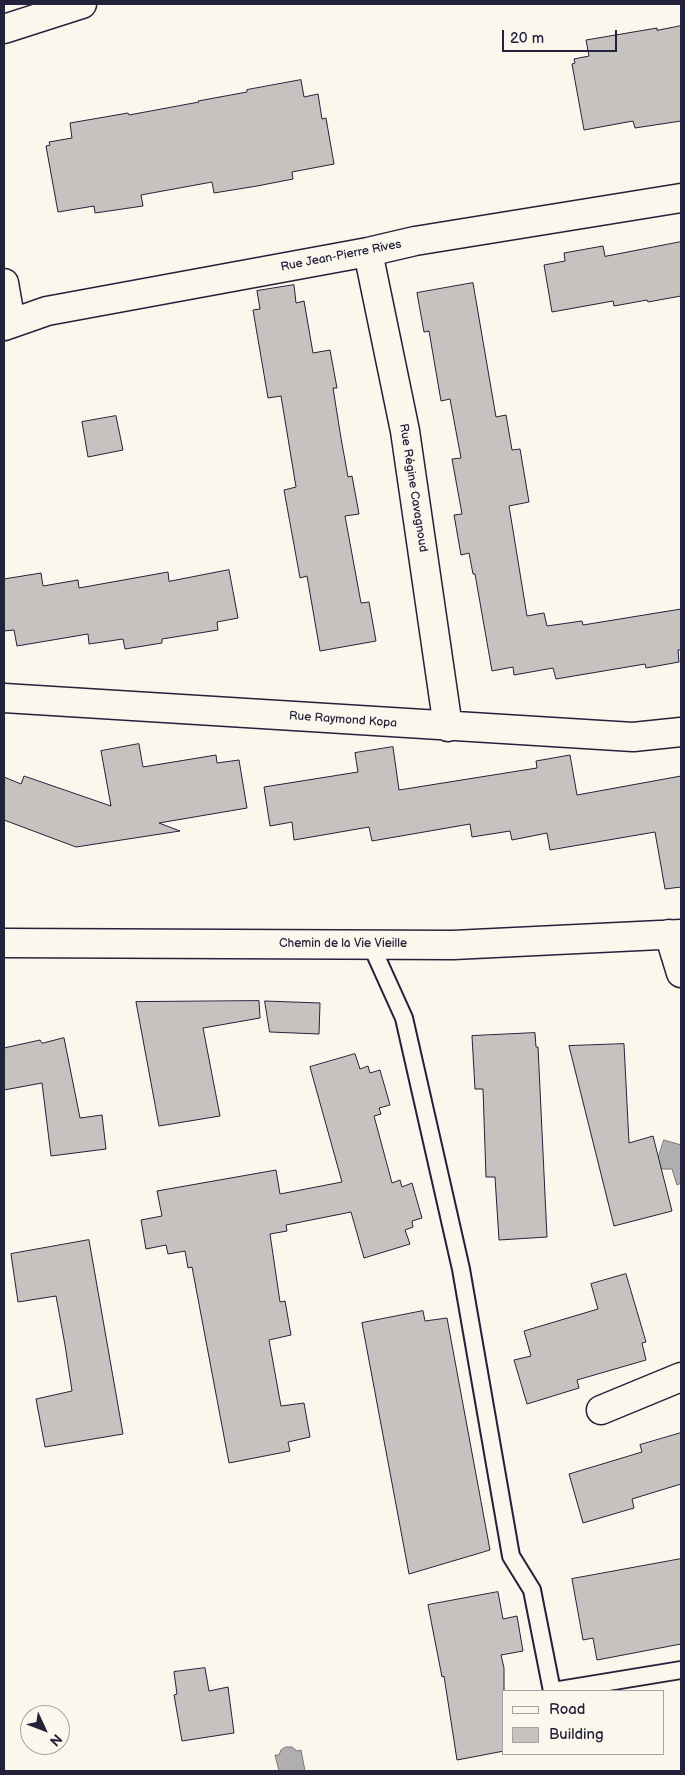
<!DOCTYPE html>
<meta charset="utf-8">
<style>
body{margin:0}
#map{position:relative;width:685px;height:1775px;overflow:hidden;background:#fbf7ec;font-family:"Balsamiq Sans",sans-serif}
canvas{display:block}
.frame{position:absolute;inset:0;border:5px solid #22223b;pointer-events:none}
.legend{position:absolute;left:502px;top:1690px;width:162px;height:65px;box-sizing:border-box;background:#fbf7ec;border:1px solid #a4a2a5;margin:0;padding:6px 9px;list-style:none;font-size:15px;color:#22223b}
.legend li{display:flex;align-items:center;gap:10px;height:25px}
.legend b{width:25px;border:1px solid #a4a2a5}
.north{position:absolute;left:20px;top:1705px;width:50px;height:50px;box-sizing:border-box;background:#fbf7ec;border:1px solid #a4a2a5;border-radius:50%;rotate:133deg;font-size:14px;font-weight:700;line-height:20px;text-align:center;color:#22223b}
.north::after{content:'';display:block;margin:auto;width:18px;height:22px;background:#22223b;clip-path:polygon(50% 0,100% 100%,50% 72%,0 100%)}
.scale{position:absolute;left:502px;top:30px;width:115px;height:22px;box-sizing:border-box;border:2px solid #22223b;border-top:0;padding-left:6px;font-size:15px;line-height:18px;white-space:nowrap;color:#22223b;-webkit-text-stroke:4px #fbf7ec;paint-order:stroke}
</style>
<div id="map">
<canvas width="685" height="1775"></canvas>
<div class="frame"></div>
<ul class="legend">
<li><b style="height:6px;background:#fbf7ec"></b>Road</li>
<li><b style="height:14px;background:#c6c2c0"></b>Building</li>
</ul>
<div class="north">N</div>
<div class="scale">20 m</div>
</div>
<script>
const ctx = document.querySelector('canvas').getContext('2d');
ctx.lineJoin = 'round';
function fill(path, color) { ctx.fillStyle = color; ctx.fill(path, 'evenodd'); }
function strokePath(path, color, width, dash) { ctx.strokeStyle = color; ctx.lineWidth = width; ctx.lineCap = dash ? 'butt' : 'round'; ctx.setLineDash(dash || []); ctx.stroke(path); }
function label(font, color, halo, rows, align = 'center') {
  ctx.font = font + ' "Balsamiq Sans",sans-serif'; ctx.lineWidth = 4.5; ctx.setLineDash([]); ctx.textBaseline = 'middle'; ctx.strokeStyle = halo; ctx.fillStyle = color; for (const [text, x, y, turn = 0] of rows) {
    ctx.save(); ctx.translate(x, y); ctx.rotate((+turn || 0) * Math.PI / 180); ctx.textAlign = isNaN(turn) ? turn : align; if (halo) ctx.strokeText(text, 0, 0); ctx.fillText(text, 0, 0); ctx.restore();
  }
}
const water = new Path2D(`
 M664 1140 681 1145V1183L677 1185 672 1169H655Z
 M286 1747H292L297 1751 301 1750 305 1771H279L275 1755H279L281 1750Z`);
const building = new Path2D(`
 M681 26V121L635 128 633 121 584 130 572 64 575 63 574 59 589 56 586 40 657 28V30Z
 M301 80 304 97 318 94 322 119 326 118 334 164 292 172 293 179 257 186 214 193 212 182 141 195 143 206 95 213 94 206 58 212 46 146 50 145 49 142 72 138 70 123 128 113 129 115 199 102 198 101 247 92V90Z
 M681 242V296L648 302 647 300 614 306 613 301 552 312 544 265 565 261 564 253 603 246 605 256Z
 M473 283 496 417 506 415 512 450 520 449 529 502 509 506 527 616 544 613 547 626 582 621 583 625 681 609V650H678L679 662 646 668 645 664 556 679 553 668 514 675 513 667 492 671 475 574H473L469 553 461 555 454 515 462 514 452 459 461 458 450 399 441 401 429 331 424 332 417 293Z
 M294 285 296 303 304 301 313 353 330 350 337 388H333L341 438 348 477 352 476 359 514 345 516 361 603 369 602 376 641 320 651 307 576 300 578 284 490 296 487 281 396 268 398 253 310 260 309 257 291Z
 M116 416 123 450 88 457 82 422Z
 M229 570 238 618 217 622 218 630 162 639V643L125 649 123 639 89 644 88 634 17 646 14 630 4 631V579L41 573 43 586 78 580 79 588 168 572 169 581Z
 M139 744 143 767 216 755 217 763 239 760 247 808 159 823 180 831 76 847 4 820V777L21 784 24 776 111 806 101 751Z
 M393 747 399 790 537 768 536 761 570 755 577 795 681 776V887L665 889 655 832 550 850 547 833 512 840 510 831 472 837 470 824 372 841 369 827 294 840 292 822 270 826 264 787 358 772 355 753Z
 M259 1001 260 1018 203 1028 220 1116 159 1126 136 1002Z
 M265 1001 320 1003 319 1034 270 1032Z
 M535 1033 536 1047H538L547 1237 499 1240 495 1177H486L483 1089H475L472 1036Z
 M64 1038 80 1118 102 1115 106 1149 51 1156 42 1083 4 1090V1048L40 1040 42 1043Z
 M624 1044 629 1143 653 1136 672 1211 614 1226 569 1046Z
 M355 1054 360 1069 368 1066 370 1073 380 1070 390 1105 379 1108 381 1114 374 1116 392 1183 400 1180 402 1187 412 1183 422 1218 412 1221 413 1227 405 1230 410 1244 364 1258 351 1212 286 1225 287 1231 270 1234 280 1302 285 1301 291 1335 269 1340 281 1406 304 1403 310 1437 288 1442 290 1451 229 1463 192 1267 188 1268 185 1251 168 1254 166 1245 146 1249 141 1220 162 1216 157 1191 276 1170 280 1194 342 1182 310 1067Z
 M89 1240 123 1434 45 1447 36 1399 72 1391 65 1345 56 1296 18 1302 11 1254Z
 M626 1274 646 1342 642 1343 646 1360 577 1380 579 1388 527 1404 514 1360 531 1356 524 1331 598 1309 591 1284Z
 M423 1311 425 1321 447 1318 490 1550 409 1574 362 1323Z
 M681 1433V1484L632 1499 634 1508 583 1523 569 1474 642 1452 640 1445Z
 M681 1559V1644L597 1660 593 1638 583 1640 572 1579Z
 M498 1592 503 1619 517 1616 523 1651 501 1655 504 1668V1751L457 1760 444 1676 442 1677 428 1605Z
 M205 1668 209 1691 228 1687 234 1733 182 1741 174 1695 177 1694 174 1672Z`);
const service = new Path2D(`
 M371 945 404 1018 461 1269 511 1556 532 1590 552 1691
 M553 1691 681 1670`);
const minor = new Path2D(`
 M368 252 405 431 448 727
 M4 283 11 323
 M4 326 47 311 368 252 415 241 681 198
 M4 698 633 737 681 732
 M669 934 681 973
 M4 943 453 945 681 934
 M601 1410 681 1377`);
const secondary = new Path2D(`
 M4 29 82 4`);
const streetNames = [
 ["Rue Jean-Pierre Rives",341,256,-11],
 ["Rue Régine Cavagnoud",413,488,81],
 ["Rue Raymond Kopa",343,720,4],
 ["Chemin de la Vie Vieille",343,944]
];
fill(water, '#b1aeb0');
strokePath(water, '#787681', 1);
fill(building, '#c6c2c0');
strokePath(building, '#22223b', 1);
strokePath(service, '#22223b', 20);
strokePath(minor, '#22223b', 31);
strokePath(secondary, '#22223b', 31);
strokePath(service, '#fbf7ec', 16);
strokePath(minor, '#fbf7ec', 28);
strokePath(secondary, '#fbf7ec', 28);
label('12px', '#22223b', '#fbf7ec', streetNames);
</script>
